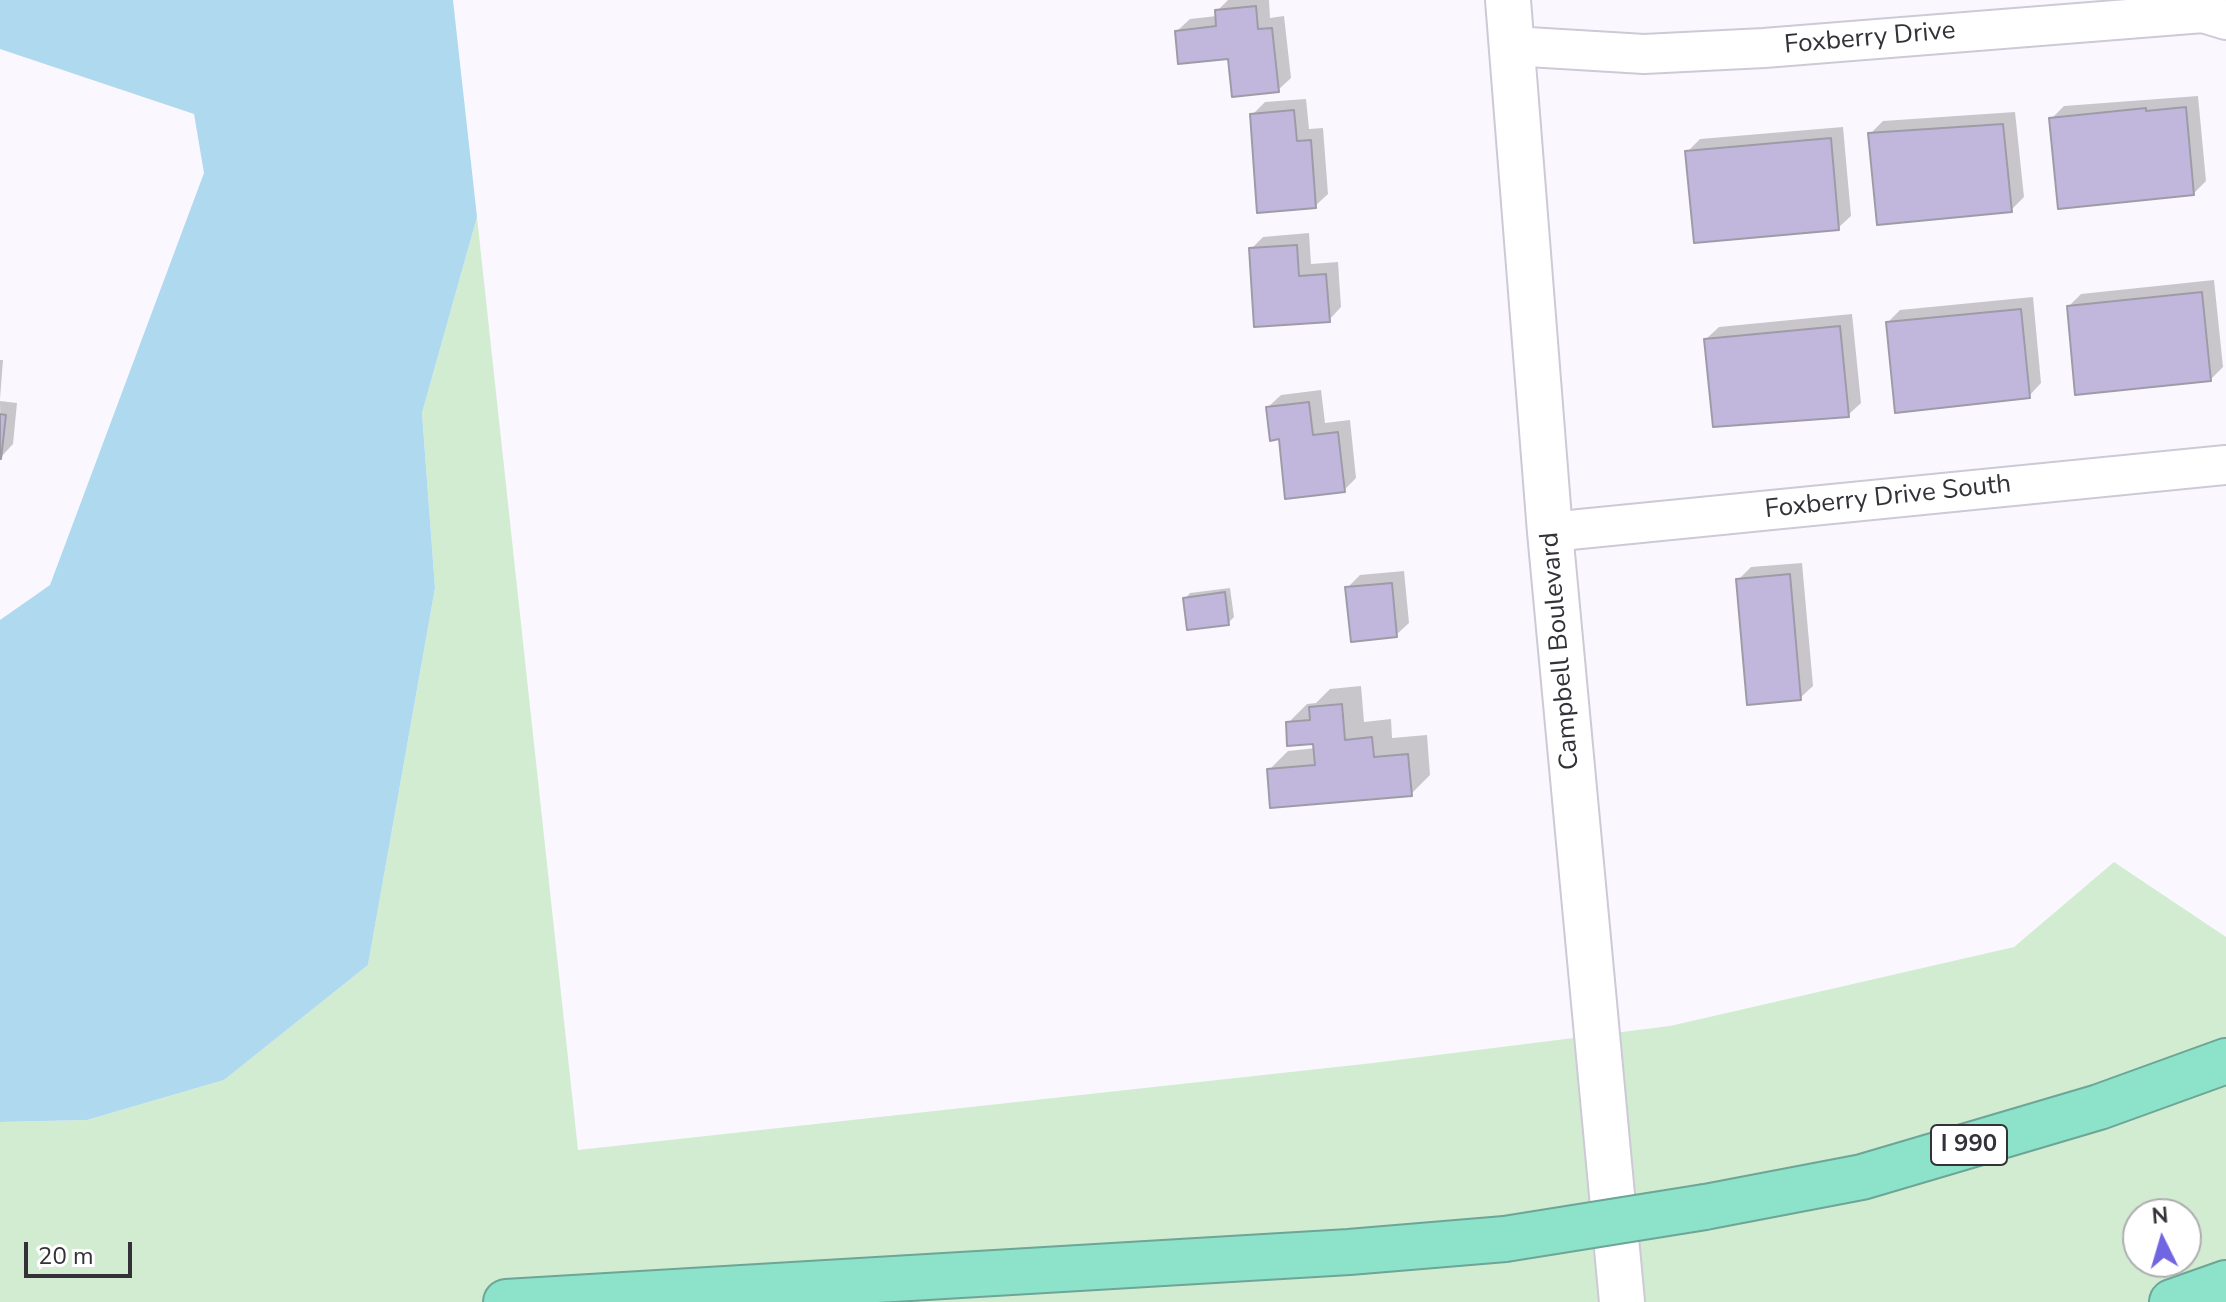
<!DOCTYPE html>
<style>
body{margin:0}
#map{position:relative;width:2226px;height:1302px;overflow:hidden;background:#faf8fe;font-family:"Nunito Sans",sans-serif}
canvas{display:block}
.north{position:absolute;left:2122px;top:1198px;width:80px;height:80px;box-sizing:border-box;background:#fff;border:2px solid #aeadaf;border-radius:50%;rotate:355deg;font-size:22px;font-weight:700;line-height:32px;text-align:center;color:#343238}
.north::after{content:'';display:block;margin:auto;width:28px;height:36px;background:#7166e1;clip-path:polygon(50% 0,100% 100%,50% 72%,0 100%)}
.scale{position:absolute;left:24px;top:1242px;width:108px;height:36px;box-sizing:border-box;border:4px solid #343238;border-top:0;padding-left:10px;font-size:24px;line-height:28px;white-space:nowrap;color:#343238;-webkit-text-stroke:6px #fff;paint-order:stroke}
</style>
<div id="map">
<canvas width="2226" height="1302"></canvas>
<div class="north">N</div>
<div class="scale">20 m</div>
</div>
<script>
const ctx = document.querySelector('canvas').getContext('2d');
ctx.lineJoin = 'round';
function fill(path, color) { ctx.fillStyle = color; ctx.fill(path, 'evenodd'); }
function strokePath(path, color, width, dash) { ctx.strokeStyle = color; ctx.lineWidth = width; ctx.lineCap = dash ? 'butt' : 'round'; ctx.setLineDash(dash || []); ctx.stroke(path); }
function label(font, color, halo, rows, align = 'center') {
  ctx.font = font + ' "Nunito Sans",sans-serif'; ctx.lineWidth = 7; ctx.setLineDash([]); ctx.textBaseline = 'middle'; ctx.strokeStyle = halo; ctx.fillStyle = color; for (const [text, x, y, turn = 0] of rows) {
    ctx.save(); ctx.translate(x, y); ctx.rotate((+turn || 0) * Math.PI / 180); ctx.textAlign = isNaN(turn) ? turn : align; if (halo) ctx.strokeText(text, 0, 0); ctx.fillText(text, 0, 0); ctx.restore();
  }
}
const green = new Path2D(`
 M477 217 578 1150 1373 1063 1670 1026 2014 947 2114 862 2226 937V1302H0V1122L87 1120 224 1080 368 965 435 588 422 413ZM2138 1214H2186V1262H2138Z`);
const water = new Path2D(`
 M0 0H453L477 217 422 413 435 588 368 965 224 1080 87 1120 0 1122V620L50 585 204 173 194 114 0 49Z`);
const shadow = new Path2D(`
 M1228 0H1269L1270 18 1284 16 1291 78 1278 90 1230 56 1177 31 1190 19 1217 16V11Z
 M2198 96 2206 181 2193 194 2051 119 2064 106Z
 M1306 99 1309 129 1323 128 1328 194 1315 206 1252 115 1265 102Z
 M2015 112 2024 197 2011 210 1870 134 1883 121Z
 M1843 127 1851 216 1838 228 1687 152 1700 139Z
 M1309 233 1311 264 1338 262 1341 307 1329 320 1251 249 1263 237Z
 M2214 280 2223 367 2210 380 2069 306 2081 294Z
 M2033 297 2041 383 2029 396 1888 322 1900 310Z
 M1852 314 1861 403 1848 415 1706 339 1719 327Z
 M0 360H3L0 399Z
 M1321 390 1325 423 1350 420 1356 478 1344 490 1280 437 1268 407 1281 395Z
 M0 401 17 403 13 444 1 457Z
 M1802 563 1813 686 1800 698 1738 580 1751 567Z
 M1404 571 1409 623 1396 635 1347 588 1360 575Z
 M1230 588 1234 617 1228 623 1185 599 1190 593Z
 M1361 686 1364 722 1391 719 1392 738 1427 735 1430 775 1411 794 1269 770 1288 751 1316 748 1315 742 1288 723 1307 704 1316 703 1330 689Z`);
const building = new Path2D(`
 M1256 6 1258 29 1272 28 1279 92 1232 97 1228 59 1178 64 1175 31 1216 26 1215 10Z
 M2186 107 2194 195 2058 209 2049 118 2146 108V111Z
 M1294 110 1297 141 1311 140 1316 208 1257 213 1250 114Z
 M2003 124 2012 212 1877 225 1868 133Z
 M1831 138 1839 230 1694 243 1685 151Z
 M1297 245 1299 276 1326 274 1330 322 1254 327 1249 248Z
 M2202 292 2211 381 2075 395 2067 306Z
 M2021 309 2030 398 1895 413 1886 322Z
 M1840 326 1849 417 1713 427 1704 339Z
 M1309 402 1313 435 1338 432 1345 492 1285 499 1279 439 1270 441 1266 407Z
 M0 414 6 415 1 459H0Z
 M1790 574 1801 700 1747 705 1736 579Z
 M1392 583 1397 637 1351 642 1345 587Z
 M1225 592 1229 625 1187 630 1183 598Z
 M1342 704 1345 740 1372 737 1374 757 1408 754 1412 796 1270 808 1267 769 1315 765 1313 744 1287 746 1286 722 1310 720 1309 707Z`);
const street = new Path2D(`
 M1512 46 1644 54 1764 48 2203 13 2226 20
 M1550 532 2226 465`);
const secondary = new Path2D(`
 M1508 0 1550 532 1622 1302`);
const highway = new Path2D(`
 M1705 1207 1862 1177 2099 1107 2226 1061
 M506 1302 1349 1252 1505 1239
 M2172 1302 2226 1283`);
const highwayBridge = new Path2D(`
 M1505 1239 1705 1207`);
const shields = [
 [1969,1145,76]
];
const shieldNames = [
 ["I 990",1969,1145]
];
const streetNames = [
 ["Foxberry Drive",1870,39,-5],
 ["Foxberry Drive South",1888,498,-6],
 ["Campbell Boulevard",1561,651,-95]
];
fill(green, '#d2ecd2');
fill(water, '#afd9ef');
fill(shadow, '#0003');
fill(building, '#c1b7dd');
strokePath(building, '#9e9ba8', 2);
strokePath(street, '#cdc9d7', 42);
strokePath(secondary, '#cdc9d7', 48);
strokePath(highway, '#6da596', 48);
strokePath(street, '#fff', 38);
strokePath(secondary, '#fff', 44);
strokePath(highway, '#8ce3c9', 44);
strokePath(highwayBridge, '#6da596', 48, []);
strokePath(highwayBridge, '#8ce3c9', 44);
for (const [x, y, w] of shields) { const box = new Path2D(); box.roundRect(x - w / 2, y - 20, w, 40, 6); ctx.fillStyle = '#fff'; ctx.fill(box); strokePath(box, '#343238', 2); }
label('bold 24px', '#343238', null, shieldNames);
label('26px', '#343238', '#fff', streetNames);
</script>
